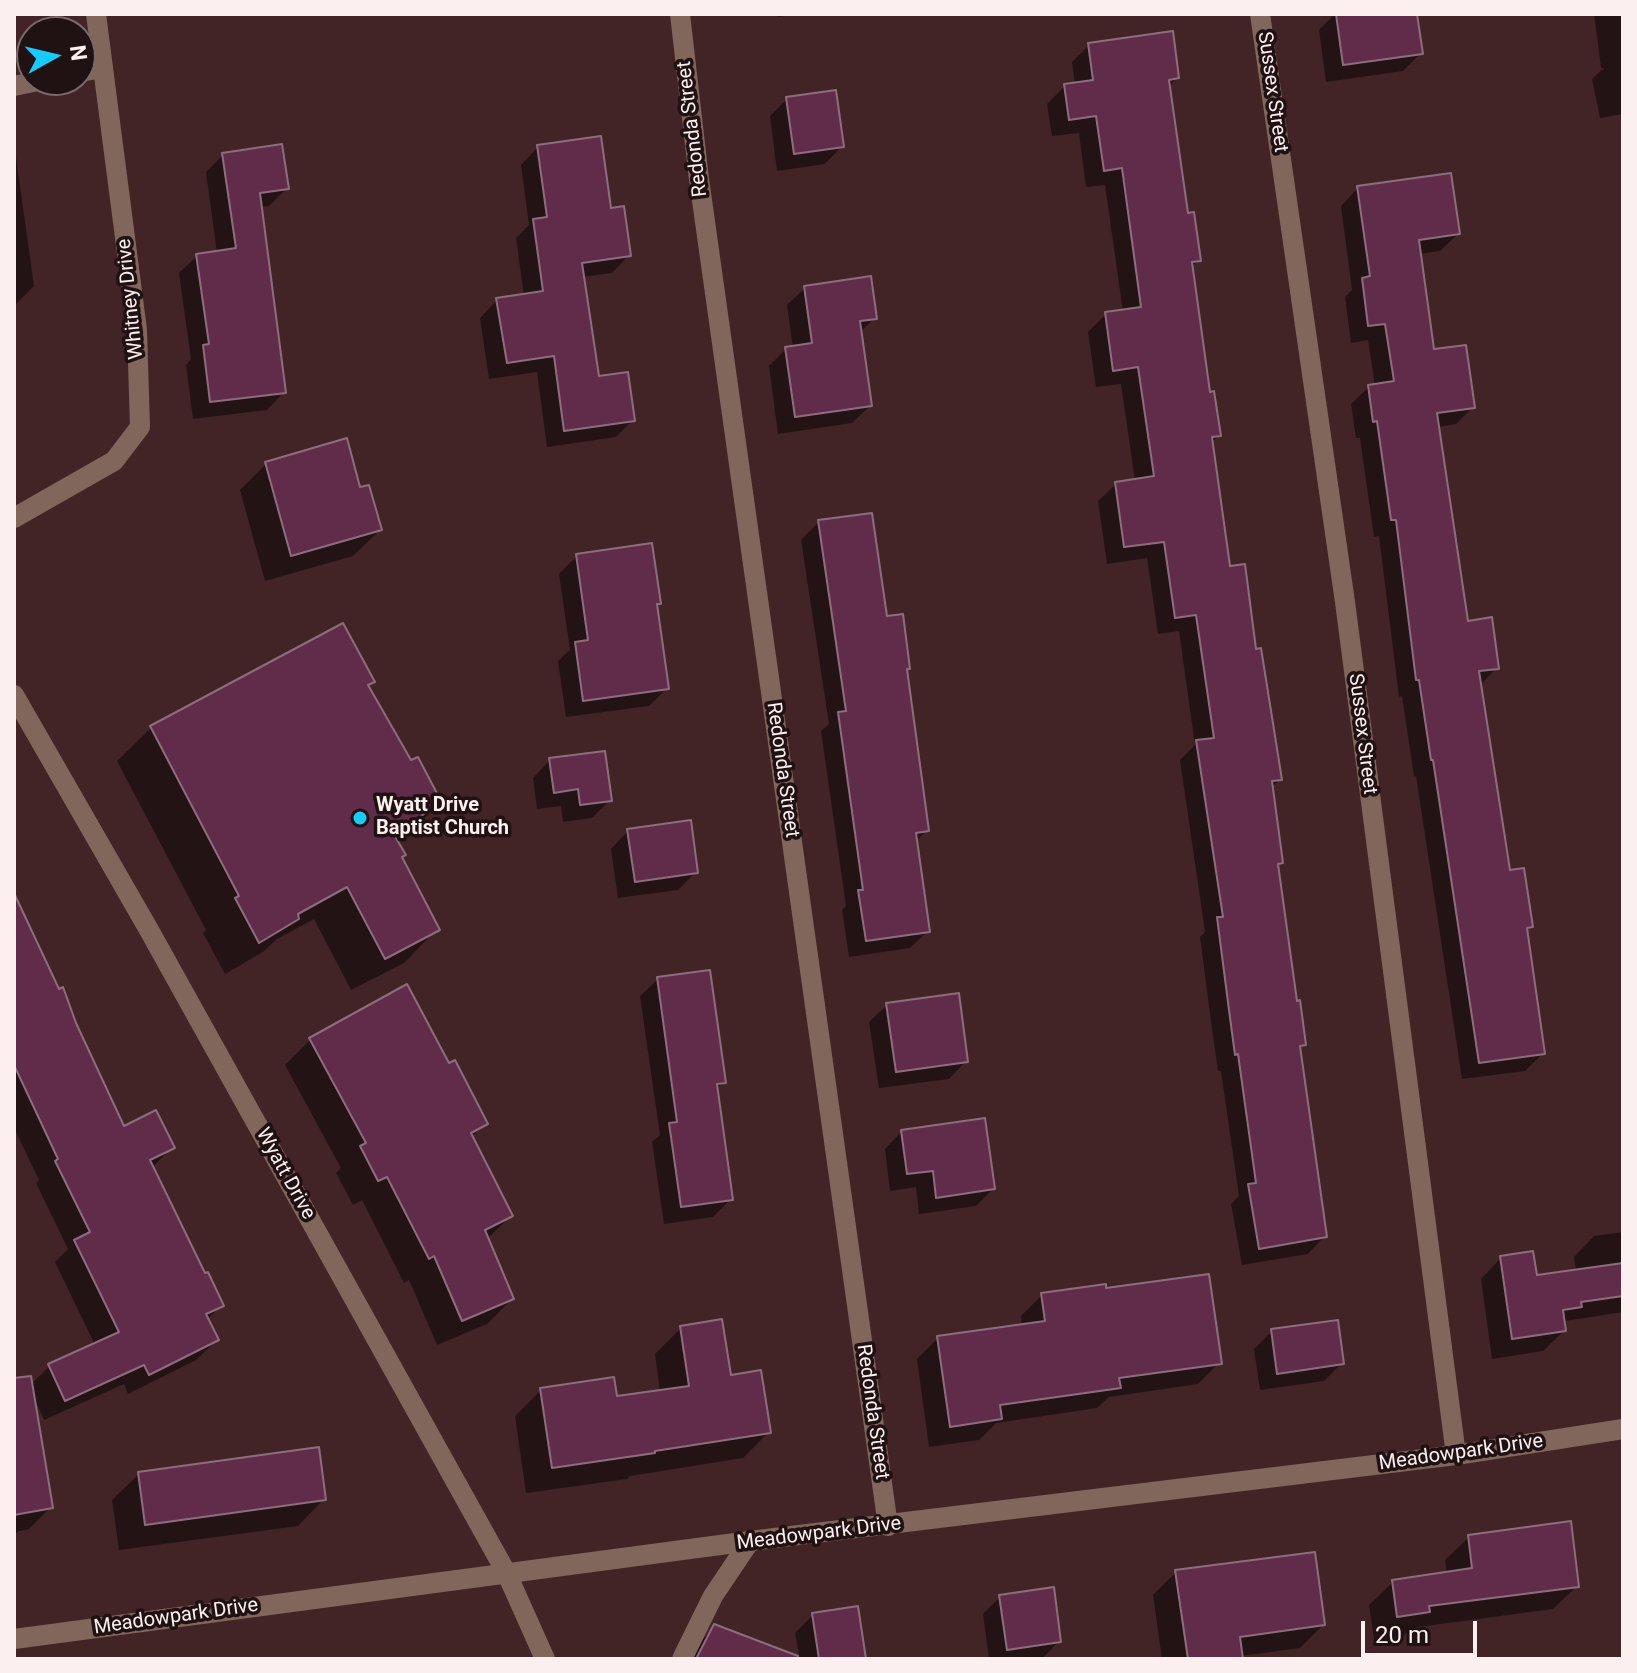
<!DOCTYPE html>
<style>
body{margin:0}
#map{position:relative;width:1637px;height:1673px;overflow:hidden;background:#432426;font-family:Roboto,sans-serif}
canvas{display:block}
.frame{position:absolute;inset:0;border:16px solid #fcefef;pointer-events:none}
.north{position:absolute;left:16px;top:16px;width:80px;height:80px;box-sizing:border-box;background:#201213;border:2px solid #786a6b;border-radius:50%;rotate:82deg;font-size:22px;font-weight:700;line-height:32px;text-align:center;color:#fcefef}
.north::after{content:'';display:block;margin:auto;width:28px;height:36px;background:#19cafc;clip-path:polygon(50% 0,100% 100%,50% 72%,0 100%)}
.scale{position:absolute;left:1361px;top:1621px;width:116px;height:36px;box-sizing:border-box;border:4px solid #fcefef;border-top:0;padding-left:10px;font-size:24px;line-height:28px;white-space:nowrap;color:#fcefef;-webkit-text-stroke:6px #201213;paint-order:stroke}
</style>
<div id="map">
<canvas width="1637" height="1673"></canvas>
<div class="frame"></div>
<div class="north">N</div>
<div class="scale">20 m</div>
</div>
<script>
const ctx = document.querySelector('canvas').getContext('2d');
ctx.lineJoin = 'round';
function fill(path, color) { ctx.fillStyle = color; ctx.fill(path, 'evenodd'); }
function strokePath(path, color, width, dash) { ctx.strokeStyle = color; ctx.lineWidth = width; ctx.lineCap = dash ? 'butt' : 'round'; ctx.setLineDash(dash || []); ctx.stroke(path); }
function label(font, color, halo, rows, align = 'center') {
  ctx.font = font + ' Roboto,sans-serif'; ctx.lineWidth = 7; ctx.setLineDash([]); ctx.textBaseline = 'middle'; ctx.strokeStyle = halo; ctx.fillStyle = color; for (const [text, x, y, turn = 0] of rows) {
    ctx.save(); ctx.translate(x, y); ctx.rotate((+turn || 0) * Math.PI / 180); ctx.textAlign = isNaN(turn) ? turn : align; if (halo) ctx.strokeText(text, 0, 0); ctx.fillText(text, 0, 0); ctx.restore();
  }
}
const shadow = new Path2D(`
 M777 14H799L778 17Z
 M1335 14H1415L1421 53 1403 71 1326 82 1319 30Z
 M1594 14H1623V114L1600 118 1592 79 1604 68H1601Z
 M1089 45 1177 78 1168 87 1186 215 1198 260 1191 268 1208 394 1219 435 1211 443 1228 569 1255 651 1280 779 1271 788 1281 862 1276 867 1295 1003 1304 1044 1299 1049 1325 1236 1308 1254 1242 1265 1231 1204 1239 1196 1221 1071H1218L1212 1029 1200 937 1205 932 1180 760 1195 745 1179 631 1158 634 1147 558 1107 564 1098 501 1116 484 1135 481 1121 384 1096 387 1088 332 1106 314 1123 312 1105 185 1086 187 1079 133 1052 136 1047 104 1065 86 1075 85 1072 62Z
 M787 99 842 146 825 164 777 171 770 116Z
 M14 143 34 286 14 306Z
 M538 147 609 210 629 255 612 273 582 277 597 378 633 420 616 437 547 447 537 372 489 379 480 318 497 300 524 296 516 238 529 225 521 165Z
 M223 155 287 188 269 206 260 207 284 392 267 410 193 419 186 365 191 359 179 273 197 256 217 253 206 172Z
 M1358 188 1458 234 1440 251 1419 254 1432 351 1473 407 1456 424 1437 427 1466 623 1497 668 1480 685 1508 872 1531 926 1526 931 1543 1053 1525 1071 1462 1079 1416 776 1414 777 1402 696 1399 697 1379 536 1374 537 1360 438H1356L1351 404 1369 387 1375 386 1368 340 1351 343 1345 297 1352 290 1341 206Z
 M805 288 875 318 859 333 870 406 852 423 778 434 769 366 786 349 793 348 787 305Z
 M266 464 359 490 380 530 353 556 265 581 240 490Z
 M819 522 885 618 905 670 927 830 915 842 928 931 910 948 849 957 842 910 846 906 821 731 829 724 801 540Z
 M577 556 659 603 655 607 667 688 649 706 566 717 558 661 570 650 559 574Z
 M342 626 372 681 367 686 411 762 440 803 406 836 396 842 400 858 437 929 404 963 351 990 314 919 277 939 263 952 225 974 203 933 206 930 117 761 151 728Z
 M550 760 610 800 592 818 563 822 561 806 537 809 533 778Z
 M628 831 696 872 678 890 618 898 611 849Z
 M14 899 123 1129 172 1147 152 1168 204 1276 221 1305 207 1320 217 1340 196 1360 128 1394 124 1384 44 1420 29 1386 50 1366 95 1345 55 1262 68 1249 36 1183 39 1180 14 1128Z
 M658 979 724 1082 716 1090 731 1199 713 1217 664 1224 652 1142 660 1135 640 996Z
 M887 1005 966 1061 949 1079 879 1088 869 1022Z
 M310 1040 448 1066 485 1123 471 1137 511 1216 487 1239 512 1299 487 1324 437 1345 409 1280 404 1283 362 1200 353 1205 336 1173 341 1168 285 1065Z
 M902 1131 993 1189 976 1206 919 1214 916 1187 890 1191 885 1149Z
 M1623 1232V1312L1565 1321 1564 1331 1543 1351 1492 1359 1481 1279 1501 1258 1535 1277 1576 1271 1574 1257 1594 1236Z
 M1105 1290 1219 1363 1198 1384 1109 1397 1097 1408 996 1423 979 1440 929 1447 917 1359 938 1338 1022 1326 1021 1316 1042 1295Z
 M681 1328 729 1377 769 1432 743 1458 630 1476 627 1479 526 1493 515 1416 541 1390 615 1398 660 1392 655 1354Z
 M1272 1331 1342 1363 1324 1381 1260 1390 1254 1349Z
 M14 1429 51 1507 29 1529 19 1531 14 1535Z
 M139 1474 324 1499 298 1526 119 1550 112 1500Z
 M1469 1537 1577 1586 1553 1609 1411 1628 1404 1635 1374 1639 1369 1605 1393 1582 1447 1574 1445 1560Z
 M1176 1572 1323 1625 1300 1648 1241 1656V1659H1162L1153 1595Z
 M1000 1597 1059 1641 1042 1659H989L983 1614Z
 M813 1615 864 1659H800L795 1633Z
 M714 1627 787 1659H684Z`);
const building = new Path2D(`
 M1336 14H1417L1423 54 1343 65Z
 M1173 31 1179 78 1169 80 1188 213 1194 212 1201 261 1192 262 1210 392 1214 391 1221 436 1212 437 1230 566 1245 564 1256 649 1261 648 1282 780 1272 781 1283 863 1278 864 1297 1001 1300 1000 1306 1045 1300 1046 1327 1237 1259 1249 1248 1184 1256 1183 1238 1054 1235 1055 1229 1010 1217 917H1223L1196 740 1214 738 1196 615 1175 618 1164 542 1124 547 1115 482 1154 476 1138 367 1113 371 1105 312 1141 307 1122 168 1104 171 1096 116 1069 120 1064 84 1093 80 1088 43Z
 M836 90 844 147 794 154 786 97Z
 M601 136 611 208 624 206 631 256 582 263 599 376 628 372 635 421 564 431 554 356 507 363 496 298 543 291 533 219 547 217 537 145Z
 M282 144 289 189 260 193 286 393 210 402 203 345 209 344 196 254 236 248 222 153Z
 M1451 173 1460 234 1419 240 1434 349 1466 345 1475 408 1437 413 1468 621 1492 617 1499 669 1479 671 1510 870 1524 868 1533 927 1527 928 1545 1054 1479 1063 1433 760H1431L1419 680H1416L1396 520H1391L1377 421 1373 422 1368 385 1394 381 1385 324 1368 326 1362 278 1370 276 1357 186Z
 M871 276 877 319 860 321 872 406 795 417 785 347 812 343 804 286Z
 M347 438 360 487 369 485 382 530 291 556 265 462Z
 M872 513 887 616 903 614 910 669H907L929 831 916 833 930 932 866 941 858 890H863L838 712 846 711 818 520Z
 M652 543 661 604H657L669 689 583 701 575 642 588 640 576 554Z
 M343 623 375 682 368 685 411 760 418 757 442 803 393 833 406 855 402 857 440 930 385 959 347 887 298 914 299 919 259 943 235 898 239 896 150 726Z
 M605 751 612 801 580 805 578 789 554 793 549 758Z
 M691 820 698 873 635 882 627 829Z
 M14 893 59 989 63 987 76 1023 124 1126 156 1110 175 1148 150 1160 205 1273 208 1272 224 1306 206 1314 219 1340 149 1375 144 1365 65 1401 48 1364 119 1332 74 1240 90 1232 55 1161 58 1159 14 1065Z
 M710 970 726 1083 717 1084 733 1200 681 1207 669 1123 677 1122 657 977Z
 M407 984 449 1063 455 1060 488 1124 471 1133 513 1216 485 1230 514 1299 462 1321 434 1256 429 1259 387 1177 378 1181 360 1146 366 1143 309 1038Z
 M959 993 968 1062 896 1072 886 1003Z
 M985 1118 995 1189 936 1198 933 1171 907 1174 901 1130Z
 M1533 1251 1537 1275 1623 1263V1296L1581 1302 1582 1307 1563 1310 1566 1331 1512 1339 1500 1256Z
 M1209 1274 1222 1364 1119 1378 1121 1388 1000 1405 1002 1419 950 1427 937 1336 1045 1321 1041 1293 1106 1284V1288Z
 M722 1319 731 1375 761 1370 771 1433 655 1451V1453L552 1468 540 1388 614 1377 617 1396 689 1386 680 1326Z
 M1338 1320 1344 1364 1277 1374 1271 1329Z
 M31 1376 53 1508 14 1515V1378Z
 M319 1447 326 1500 145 1525 138 1472Z
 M1571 1521 1579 1587 1429 1606 1430 1612 1397 1617 1392 1580 1472 1568 1468 1535Z
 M1315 1552 1325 1625 1240 1637 1243 1659H1188L1175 1570Z
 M1054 1587 1061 1642 1007 1650 999 1595Z
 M858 1606 866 1659H819L812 1613Z
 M714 1624 798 1656 797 1659H696Z`);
const service = new Path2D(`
 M80 72 103 68
 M14 86 43 80
 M682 1659 713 1596 750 1541`);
const minor = new Path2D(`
 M680 14 699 179 888 1526
 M1260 14 1345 602 1456 1455
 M14 518 114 461 140 427 137 330 96 14
 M14 695 149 930 507 1574 545 1659`);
const tertiary = new Path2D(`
 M14 1639 750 1541 1456 1455 1623 1429`);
const markers = [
 [360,818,8,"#19cafc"]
];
const streetNames = [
 ["Sussex Street",1272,92,82],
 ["Redonda Street",693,129,-97],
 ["Whitney Drive",131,299,-96],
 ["Sussex Street",1362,734,83],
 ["Redonda Street",782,770,82],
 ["Wyatt Drive",285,1174,61],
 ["Redonda Street",872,1412,82],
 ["Meadowpark Drive",1461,1453,-8],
 ["Meadowpark Drive",819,1534,-7],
 ["Meadowpark Drive",176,1617,-8]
];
const poiNames = [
 ["Wyatt Drive",376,806],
 ["Baptist Church",376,829]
];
fill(shadow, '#0007');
fill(building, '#602c4a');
strokePath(building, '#8d6d7d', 2);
strokePath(service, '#81675b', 20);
strokePath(minor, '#81675b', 20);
strokePath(tertiary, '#81675b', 20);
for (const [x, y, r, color] of markers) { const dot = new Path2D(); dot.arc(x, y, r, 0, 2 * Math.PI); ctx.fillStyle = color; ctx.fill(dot); strokePath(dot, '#201213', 3); }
label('20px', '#fcefef', '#201213', streetNames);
label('bold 20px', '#fcefef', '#201213', poiNames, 'left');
</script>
